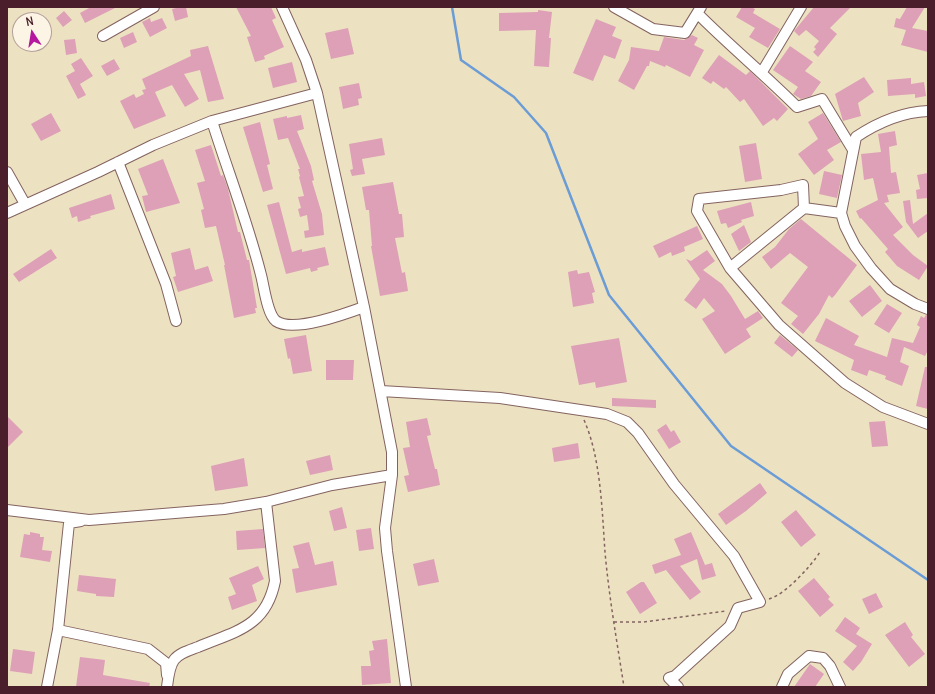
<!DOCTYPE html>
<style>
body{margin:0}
#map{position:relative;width:935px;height:694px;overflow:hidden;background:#ece2c1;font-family:Delius,sans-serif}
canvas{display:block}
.frame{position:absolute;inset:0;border:8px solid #4a1f2b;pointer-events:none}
.north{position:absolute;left:12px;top:12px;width:40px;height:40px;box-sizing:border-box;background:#fcf5e5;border:1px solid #b59f9b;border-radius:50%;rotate:348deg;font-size:11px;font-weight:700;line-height:16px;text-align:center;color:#4a1f2b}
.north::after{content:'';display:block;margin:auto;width:14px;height:18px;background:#b5179e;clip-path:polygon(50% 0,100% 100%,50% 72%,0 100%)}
</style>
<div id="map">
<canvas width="935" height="694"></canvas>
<div class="frame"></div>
<div class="north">N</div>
</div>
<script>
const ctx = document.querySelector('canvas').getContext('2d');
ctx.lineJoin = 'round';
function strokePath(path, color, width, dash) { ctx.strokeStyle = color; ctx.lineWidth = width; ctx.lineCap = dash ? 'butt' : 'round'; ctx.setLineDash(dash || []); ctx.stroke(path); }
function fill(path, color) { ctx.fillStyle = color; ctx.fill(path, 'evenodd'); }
const stream = new Path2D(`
 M452 7 461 60 514 97 546 133 609 295 731 446 928 580`);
const building = new Path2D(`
 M91 7H117L85 23 80 13Z
 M180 7H186L188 17 175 21 172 9Z
 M236 7H271L276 18 272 20 284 47 264 56 265 59 255 62 247 37 251 36Z
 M742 7H751L755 9 753 13 780 29 768 48 749 37 755 28 736 17Z
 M814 7H851L830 28 837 34 818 57 813 52 816 49 814 47 819 41 806 30 799 36 794 31Z
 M907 7H925L912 28 928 31V52L901 45 906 30 894 27 896 18 900 19Z
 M538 10 552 12 549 38H551L549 67 534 66 536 30 499 31V13L538 12Z
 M64 11 72 20 63 27 56 18Z
 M150 18 151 22 162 18 167 28 150 37 142 22Z
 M596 19 616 27 612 36 622 40 615 59 604 55 593 81 573 73Z
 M348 28 354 54 331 59 325 33Z
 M133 32 137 42 124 48 120 38Z
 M692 35 698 38 694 45 704 50 690 77 666 65 665 67 650 61 649 66H647L634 90 618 81 629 60 631 47 659 51 664 37 684 40Z
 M75 39 77 53 66 55 64 40Z
 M208 46 224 99 208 102 200 70 184 74 199 99 185 107 172 85 155 92 166 116 134 129 120 101 134 94 136 98 144 94 142 90 146 89 142 79 191 56 190 50Z
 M790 46 813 62 805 71 821 82 811 96 801 99 793 94 798 87 773 70Z
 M719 55 746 75 750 71 788 109 777 121 774 118 763 126 744 99 740 102 726 87 724 89 713 81 711 84 702 78Z
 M81 58 93 76 80 84 86 95 78 99 66 76 75 71 71 64Z
 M114 59 120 69 107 76 101 66Z
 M292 62 297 82 273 88 268 68Z
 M864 77 874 92 858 103 861 116 843 121 835 94Z
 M911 78V84L924 82 926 96 915 98V94L888 96 887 80Z
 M359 83 362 98 358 99 359 105 343 109 339 87Z
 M51 113 61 131 41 141 31 124Z
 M823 113 841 142 827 150 834 160 814 175 798 154 818 139 808 122Z
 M301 115 304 129 297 131 311 166 314 180 312 181 322 214 324 235 305 238 304 231 309 230 307 215 300 217 298 209 301 208 298 197 304 196 299 177 300 176 298 169H300L288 138 278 140 273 119 287 116V118Z
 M260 122 270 164 267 165 273 189 263 192 243 127Z
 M895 131 897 145 889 147 891 173 896 172 900 193 887 195 889 202 884 203 903 227 893 235 913 255 928 266 919 280 897 266 885 252 888 249 861 218 860 219 856 211 878 200 873 178 864 180 861 154 881 152 878 134Z
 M382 138 385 155 362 159 365 174 352 176 350 170 353 169 349 144Z
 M756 143 762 179 745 182 739 146Z
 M211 145 221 176 223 175 228 189 238 232H240L247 260H249L257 308H255L256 313 234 318 224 265H225L216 226 205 228 201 210 204 209 197 183 205 181 195 150Z
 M163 159 180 203 146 212 142 196 148 195 138 169Z
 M824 171 842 175 837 198 819 194Z
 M928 173V198L917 199 916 190 920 189 917 175Z
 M393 182 399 214H402L404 237 395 238 402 273 405 272 408 291 380 296 371 246H372L369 210H366L362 187Z
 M111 194 115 209 90 216 91 218 78 222 77 216 72 218 69 208Z
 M910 200 913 224 928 213V231L918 238 906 222 903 201Z
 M279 202 292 252 302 249V252L325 247 329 265 317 268 318 270 311 272 310 268 286 274 267 205Z
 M751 202 754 216 741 220 742 222 728 228 726 223 721 224 717 211Z
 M801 219 857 265 835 295 832 298 829 295 819 314 803 334 791 324 798 316 781 303 808 267 790 253 771 269 762 257 775 247 789 229Z
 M744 225 751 242 739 251 731 234Z
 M697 226 703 239 684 247 685 251 672 256 671 252 659 258 653 246Z
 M190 248 195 270 208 266 213 281 178 292 173 277 176 276 171 253Z
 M51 249 57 258 19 282 13 274Z
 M707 250 715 261 703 270 722 284 731 296 745 319 758 311 763 318 746 329 751 337 725 354 702 319 715 311 704 298 696 309 684 300 700 279 686 259 691 261Z
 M577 270 578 274 589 272 595 292 592 293 594 303 573 307 568 272Z
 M870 285 882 301 862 317 849 301Z
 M887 304 902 313 889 333 874 324Z
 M926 315H928V350L925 356 904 347 900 362 909 366 902 386 885 379 886 376 869 370 867 376 851 370 854 360 815 341 826 318 859 336 854 345 887 357 892 338 913 343 920 327 917 325 921 316 924 318Z
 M306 335 312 371 293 374 290 358 288 359 284 339Z
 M780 335 798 350 792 357 774 343Z
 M619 338 627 382 596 388 595 382 579 385 571 346Z
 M326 360H354L353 380H326Z
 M925 367H928V409L916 406Z
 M612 398 656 400V408L612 406Z
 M7 416 23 432 7 448Z
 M427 418 431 435 427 436 435 469H437L440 485 408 492 404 476 409 475 403 448 410 447 406 422Z
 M885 421 888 446 872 447 869 422Z
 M666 424 671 432 674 430 681 442 669 449 657 430Z
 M578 443 580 458 554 462 552 448Z
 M330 455 333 470 310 475 306 461Z
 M244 458 248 486 215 491 211 466Z
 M760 483 767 493 746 511 726 525 718 514Z
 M342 507 347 528 334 531 329 511Z
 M796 510 816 535 801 547 781 522Z
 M371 528 374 549 359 551 356 530Z
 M263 529 265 548 237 550 236 531Z
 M30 532 40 534V537H44L42 550 52 551 50 562 20 557 24 534 30 535Z
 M691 532 705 565 712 563 716 576 702 580 697 559 680 566 701 592 690 600 666 570 655 574 652 565 681 555 674 539Z
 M309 542 315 565 333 561 337 585 296 593 292 569 299 568 293 546Z
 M434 559 439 582 418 586 413 564Z
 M258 566 264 579 252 585 257 601 232 610 228 597 236 594 229 578Z
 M79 575 116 579 114 597 96 596V594L77 591Z
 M814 578 830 597 828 599 834 605 820 617 798 591Z
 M641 582H644L657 603 640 614 626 592Z
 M876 593 883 607 869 614 862 599Z
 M845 617 860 628 856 634 872 644 861 662 853 671 843 662 857 646 835 631Z
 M905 622 913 635 911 637 925 654 909 667 885 635Z
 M387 639 391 683 362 685 361 666H371L369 651 374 650 372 641Z
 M13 649 35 652 32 674 10 671Z
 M80 657 105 660 103 675 150 683 149 687H76Z
 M810 664 824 674 815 687H794Z`);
const path = new Path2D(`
 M584 420C601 458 602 511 605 552 609 597 617 642 624 687
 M769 599C786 594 811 566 820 552
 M614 622H644L726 611`);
const minor = new Path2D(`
 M282 7 306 60 317 93 364 307 392 452V475L385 528 387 551 406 687
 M614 7 653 29 685 33 701 7
 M698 14C730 46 765 75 797 107L822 99 853 150
 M103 36 154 7
 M762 72 801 7
 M928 111C903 112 877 123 856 137L841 213 845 226 855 246 871 268 890 289 915 304 928 309
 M212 121C228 172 248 223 261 275 264 286 267 314 276 321 293 333 345 314 364 307
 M118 162 166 284 176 321
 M7 172 25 204
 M804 208 803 185 781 190 699 199 697 211 730 268 779 325 845 383 883 407 928 424
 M7 213 98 172 153 145 212 121 317 93
 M730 268 804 208 841 213
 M381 391 500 398 607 414 627 422 638 433 674 484 734 556 760 602 738 608 730 626 675 676 669 678 678 687
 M7 510 89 520 224 509 266 502 332 485 392 475
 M58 630 148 649 166 663 167 675
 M47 687 58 630 69 523 81 521
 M167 687C168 679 169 667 174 660 179 653 190 650 198 647 236 631 266 627 275 581L266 502
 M782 687 788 674 809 656 823 658 830 666 840 687`);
strokePath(stream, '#6b9cd5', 2.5);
fill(building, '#dda0b7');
strokePath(minor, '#836360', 12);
strokePath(path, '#836360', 1.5, [3, 3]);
strokePath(minor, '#fff', 10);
</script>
